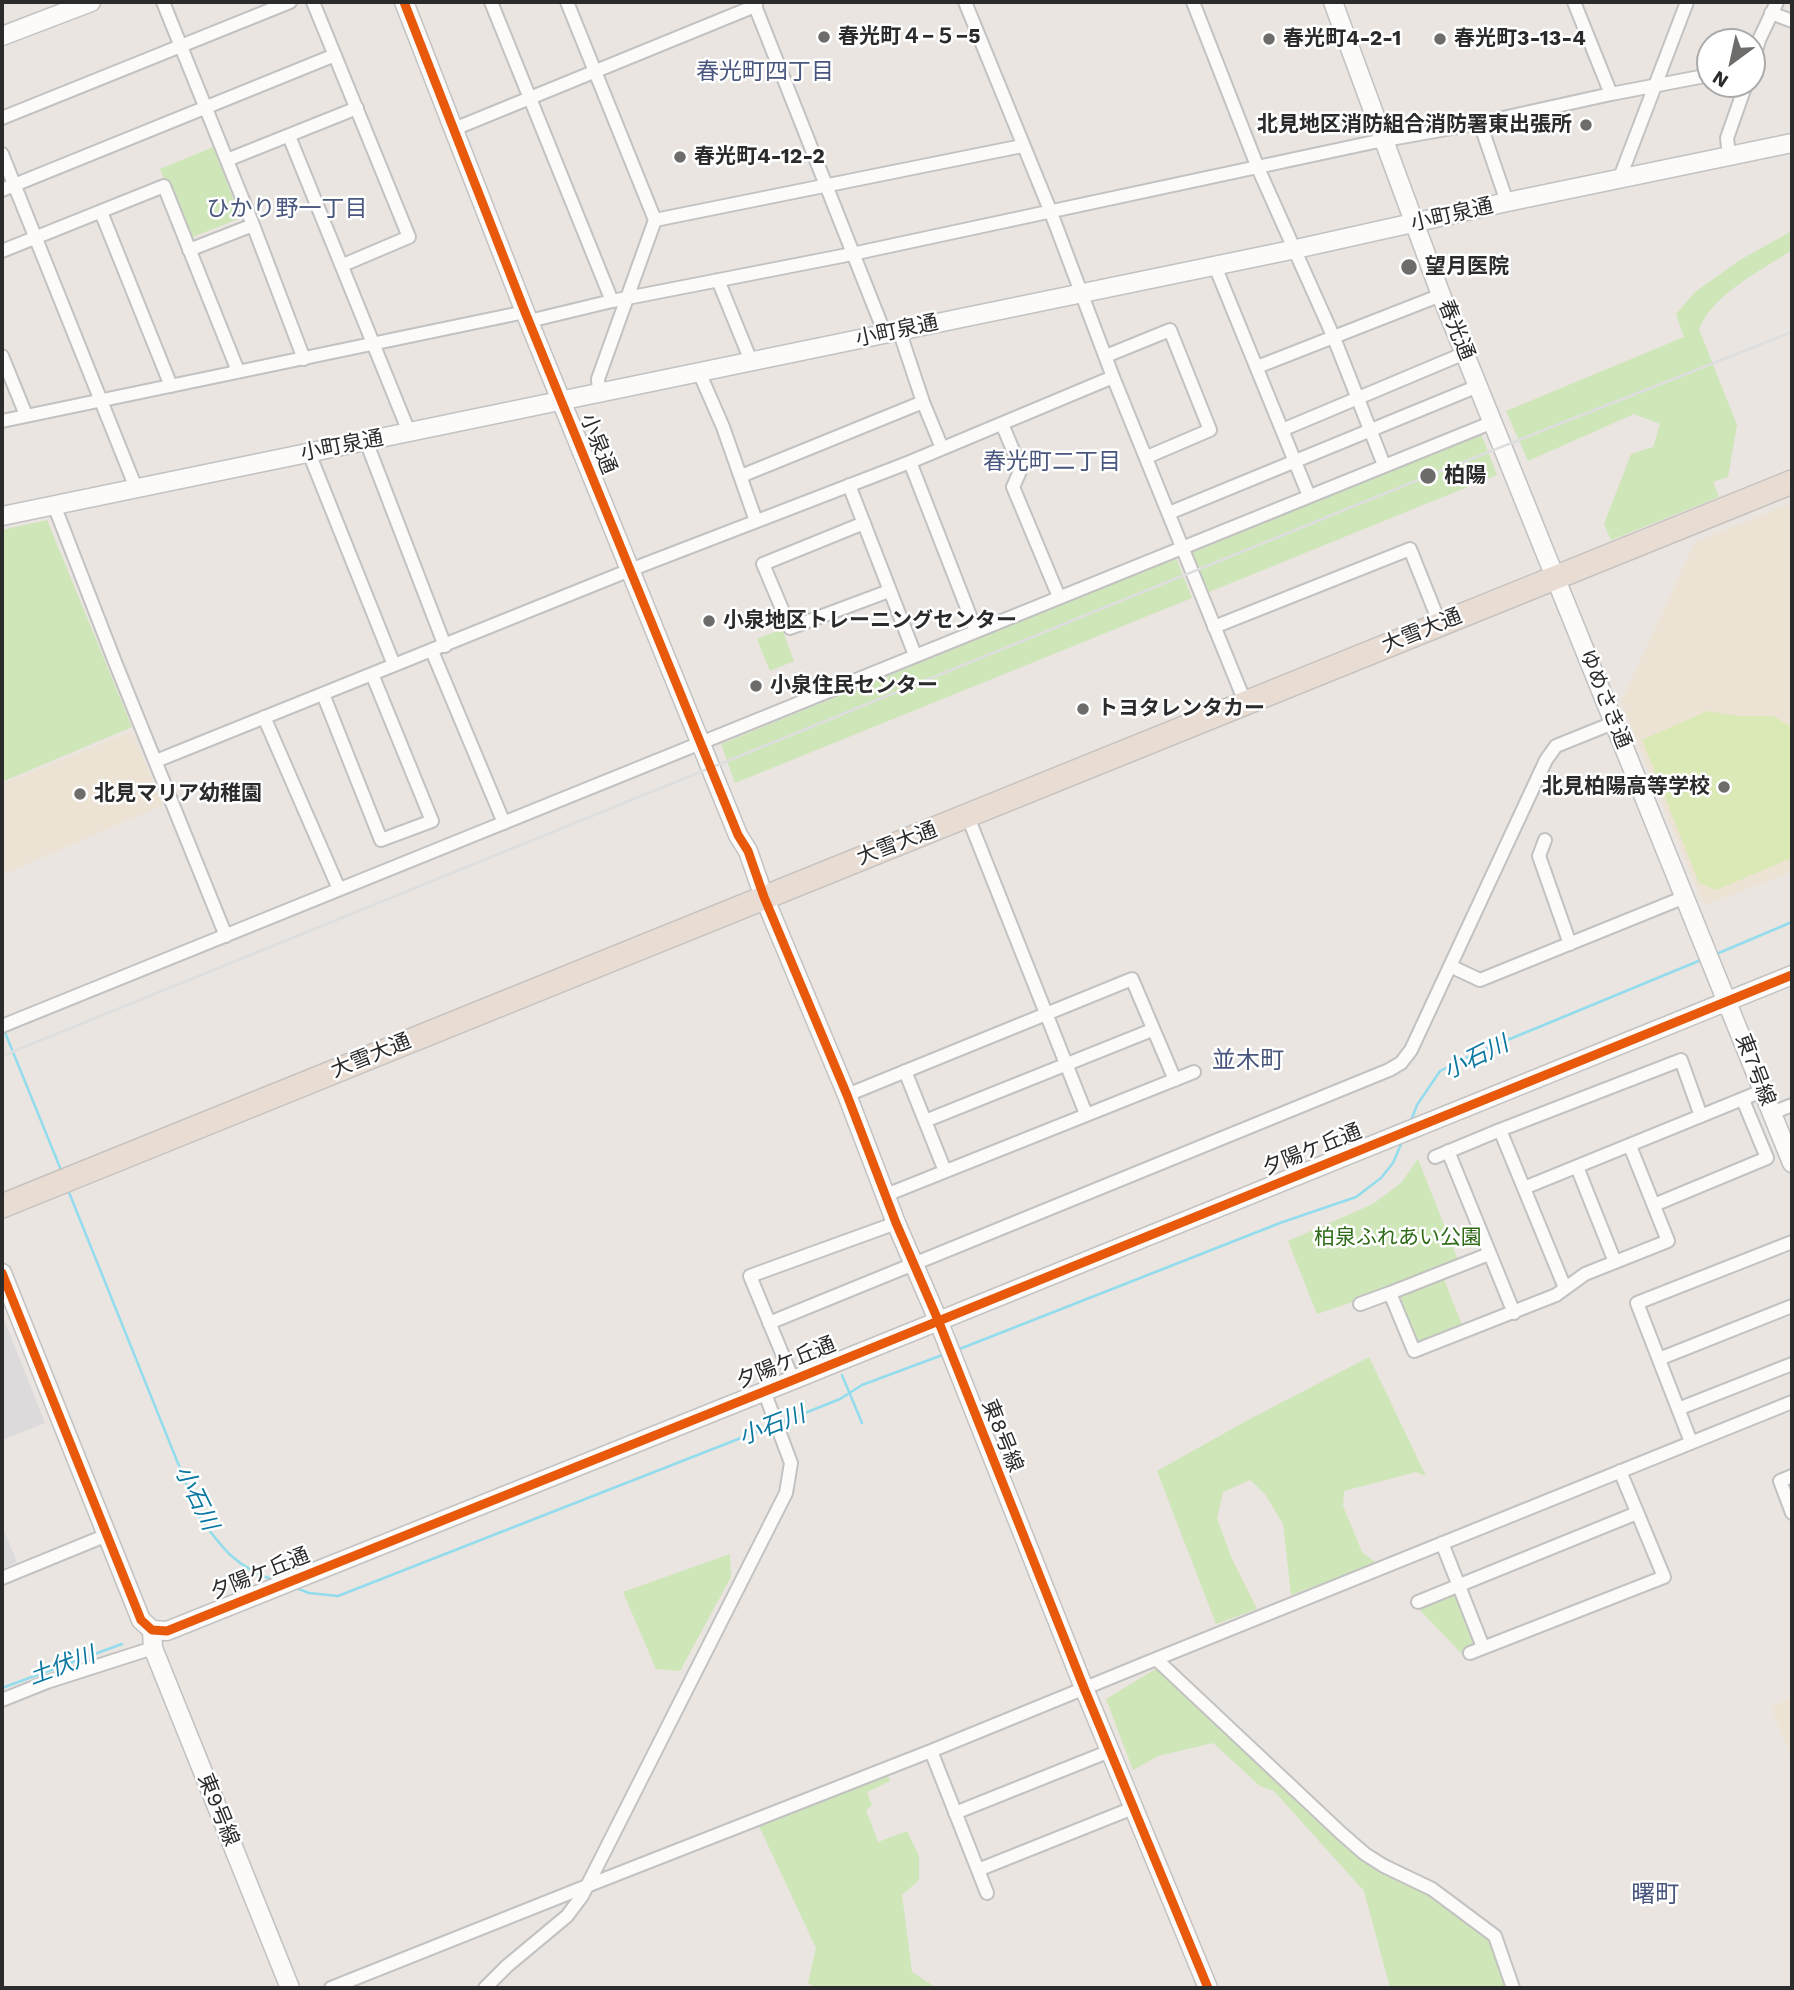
<!DOCTYPE html>
<meta charset="utf-8">
<style>
body{margin:0}
#map{position:relative;width:1794px;height:1990px;overflow:hidden;background:#eae5e0;font-family:"Work Sans",sans-serif}
canvas{display:block}
.frame{position:absolute;inset:0;border:4px solid #2b2b2b;pointer-events:none}
.north{position:absolute;left:1696px;top:28px;width:70px;height:70px;box-sizing:border-box;background:#fff;border:2px solid #aaa;border-radius:50%;rotate:213deg;font-size:19px;font-weight:700;line-height:28px;text-align:center;color:#2b2b2b}
.north::after{content:'';display:block;margin:auto;width:24px;height:32px;background:#6e6c6a;clip-path:polygon(50% 0,100% 100%,50% 72%,0 100%)}
</style>
<div id="map">
<canvas width="1794" height="1990"></canvas>
<div class="frame"></div>
<div class="north">N</div>
</div>
<script>
const ctx = document.querySelector('canvas').getContext('2d');
ctx.lineJoin = 'round';
function fill(path, color) { ctx.fillStyle = color; ctx.fill(path, 'evenodd'); }
function strokePath(path, color, width, dash) { ctx.strokeStyle = color; ctx.lineWidth = width; ctx.lineCap = dash ? 'butt' : 'round'; ctx.setLineDash(dash || []); ctx.stroke(path); }
function label(font, color, halo, rows, align = 'center') {
  ctx.font = font + ' "Work Sans","Noto Sans JP",sans-serif'; ctx.lineWidth = 5; ctx.setLineDash([]); ctx.textBaseline = 'middle'; ctx.strokeStyle = halo; ctx.fillStyle = color; for (const [text, x, y, turn = 0] of rows) {
    ctx.save(); ctx.translate(x, y); ctx.rotate((+turn || 0) * Math.PI / 180); ctx.textAlign = isNaN(turn) ? turn : align; if (halo) ctx.strokeText(text, 0, 0); ctx.fillText(text, 0, 0); ctx.restore();
  }
}
const industrial = new Path2D(`
 M2 1314 45 1423 2 1440Z
 M2 1526 17 1562 2 1569Z`);
const education = new Path2D(`
 M1792 503V872L1704 905 1621 702 1695 542Z
 M132 731 163 805 2 875V784Z
 M1792 1697V1760L1771 1707Z`);
const green = new Path2D(`
 M213 147 241 218 187 239 160 169Z
 M1792 231V250C1760 271 1714 293 1699 329L1737 425 1728 477 1713 482 1719 497 1611 540 1604 524 1631 454 1653 447 1660 424 1634 414 1528 461 1506 411 1684 337 1676 314 1695 292 1740 260Z
 M1480 431 1497 475 1209 592 1191 551Z
 M47 520 132 727 2 782V530Z
 M1176 558 1192 598 735 783 721 744Z
 M782 629 794 661 770 671 757 639Z
 M1418 1159 1458 1260 1356 1301 1317 1314 1288 1241 1373 1204 1401 1183Z
 M1443 1277 1463 1327 1419 1345 1414 1343 1398 1301 1402 1295Z
 M1369 1357 1426 1476 1416 1472 1344 1491 1343 1506 1362 1552 1376 1563 1291 1595 1283 1524 1265 1494 1250 1480 1223 1492 1217 1518 1231 1557 1257 1609 1216 1624 1157 1471 1248 1420Z
 M730 1554 731 1577 680 1671 656 1669 623 1592Z
 M1451 1594 1456 1596 1475 1643 1473 1648 1461 1653 1417 1607Z
 M1162 1665 1317 1810 1399 1872 1495 1936 1513 1988H1390L1364 1891 1274 1791 1260 1786 1213 1743 1158 1756 1133 1770 1106 1699Z
 M887 1774 890 1781 867 1792 872 1805 866 1810 878 1842 907 1831 919 1856V1880L902 1895 912 1972 937 1988H816L808 1983 816 1948 759 1826Z`);
const pitch = new Path2D(`
 M1707 711 1737 716H1773L1792 727V858L1716 890 1699 883 1642 740Z`);
const stream = new Path2D(`
 M1714 955 1792 922
 M4 1030 61 1170
 M1410 1123 1417 1105 1440 1071 1476 1053 1701 960
 M68 1190 200 1518C223 1549 235 1566 273 1580
 M957 1350 1280 1223 1356 1197 1381 1178 1393 1163 1402 1142
 M842 1375 862 1423
 M780 1423 840 1399 862 1385 945 1354
 M296 1588 309 1593 338 1596 774 1425
 M2 1688 122 1644`);
const street = new Path2D(`
 M163 2 253 225 304 359
 M313 2 409 237 343 265
 M491 2 612 301 852 254 1374 142 1480 123 1611 94 1710 75
 M567 2 655 220 598 379 599 392
 M965 2 1050 210 1113 377 1245 702
 M1193 2 1258 168 1334 338 1384 465
 M1574 2 1611 94
 M755 6 885 334
 M1771 13 1792 21
 M1752 65 1759 40 1777 2
 M2 118 290 2
 M1480 123 1507 202
 M454 129 755 6 757 2
 M289 136 409 432
 M2 154 136 488
 M1729 156 1727 138 1746 84
 M227 160 357 108
 M1619 180 1687 2
 M2 190 335 55
 M101 212 171 386
 M655 220 1022 146
 M189 250 253 225
 M2 251 164 186 238 371
 M1215 266 1309 496
 M718 280 751 361
 M529 321 612 301
 M899 330 923 402 942 448
 M2 356 26 415
 M1106 356 1170 330 1210 430 1147 457
 M1257 367 1441 295
 M699 372 723 427 756 521
 M2 421 525 312
 M1002 424 1021 469 1013 487 1059 597
 M1282 430 1465 353
 M366 441 445 646
 M309 453 394 665
 M910 462 976 631
 M741 476 923 402
 M849 485 915 655
 M54 505 115 662 226 936
 M1169 513 1478 386
 M864 523 763 564 790 628 889 591
 M1214 627 1410 549 1440 624
 M432 651 504 823
 M323 694 381 840 432 821 372 674
 M264 717 339 889
 M156 761 630 570 910 462 1113 377
 M968 817 1086 1114
 M1545 840 1539 856 1570 944
 M1450 966 1480 980 1685 897
 M2 1026 1493 422
 M905 1071 945 1171
 M847 1095 1132 979 1175 1080
 M1772 1113 1792 1105
 M925 1121 1152 1030
 M1500 1130 1681 1060 1701 1116
 M1448 1151 1514 1313
 M1435 1157 1500 1130 1565 1288
 M1577 1167 1615 1262
 M1524 1188 1762 1091
 M886 1195 1194 1072
 M1654 1205 1767 1158 1743 1100
 M1489 1254 1390 1293 1414 1351 1556 1295 1585 1274 1668 1241 1630 1146
 M1360 1304 1390 1293
 M769 1323 1389 1070 1401 1063 1411 1050 1546 760 1556 746 1613 723
 M1659 1359 1792 1306
 M793 1380 750 1276 896 1223
 M1678 1409 1792 1364
 M1691 1442 1637 1303 1792 1242
 M1792 1476 1780 1481 1792 1513
 M1442 1543 1483 1647
 M2 1578 107 1535
 M1418 1602 1637 1513
 M1470 1653 1664 1577 1620 1471
 M1156 1659 1341 1833 1365 1854 1384 1866 1432 1889 1495 1936 1513 1988
 M2 1700 47 1682 153 1648
 M931 1751 987 1893
 M955 1813 1110 1751
 M978 1870 1133 1808
 M331 1988 602 1880 931 1751 1156 1659 1792 1402
 M485 1988 507 1966 567 1916 582 1896 786 1493 791 1463 764 1391`);
const secondary = new Path2D(`
 M404 2 525 312 738 835 748 851 764 897 847 1095 896 1223 938 1320 1084 1688 1208 1988
 M1333 2 1441 295 1792 1163
 M2 36 91 2
 M2 516 1296 249 1507 202 1792 143
 M2 1273 141 1620 152 1630 167 1631 793 1380 1792 975
 M152 1630 153 1648 290 1988`);
const highway = new Path2D(`
 M2 1206 1792 482`);
const rail = new Path2D(`
 M2 1056 1428 476 1792 332`);
const cycleway = new Path2D(`
 M404 2 525 312 738 835 748 851 764 897 847 1095 896 1223 938 1320 1084 1688 1208 1988
 M2 1273 141 1620 152 1630 167 1631 793 1380 1792 975`);
const markers = [
 [824,37,7,"#6e6c6a"],
 [1269,39,7,"#6e6c6a"],
 [1440,39,7,"#6e6c6a"],
 [1586,125,7,"#6e6c6a"],
 [680,157,7,"#6e6c6a"],
 [1409,267,9,"#6e6c6a"],
 [1428,476,9,"#6e6c6a"],
 [709,621,7,"#6e6c6a"],
 [756,686,7,"#6e6c6a"],
 [1083,709,7,"#6e6c6a"],
 [1724,787,7,"#6e6c6a"],
 [80,794,7,"#6e6c6a"]
];
const poiNames = [
 ["春光町４−５−5",838,37],
 ["春光町4-2-1",1283,39],
 ["春光町3-13-4",1454,39],
 ["北見地区消防組合消防署東出張所",1572,125,"right"],
 ["春光町4-12-2",694,157],
 ["望月医院",1425,267],
 ["柏陽",1444,476],
 ["小泉地区トレーニングセンター",723,621],
 ["小泉住民センター",770,686],
 ["トヨタレンタカー",1097,709],
 ["北見柏陽高等学校",1710,787,"right"],
 ["北見マリア幼稚園",94,794]
];
const streetNames = [
 ["小町泉通",1452,215,-13],
 ["春光通",1456,330,68],
 ["小町泉通",897,331,-12],
 ["小泉通",598,444,68],
 ["小町泉通",342,446,-11],
 ["大雪大通",1422,631,-22],
 ["ゆめさき通",1605,699,68],
 ["大雪大通",897,844,-21],
 ["大雪大通",371,1056,-22],
 ["東7号線",1755,1070,69],
 ["夕陽ケ丘通",1312,1150,-22],
 ["夕陽ケ丘通",786,1363,-22],
 ["東8号線",1002,1436,68],
 ["夕陽ケ丘通",260,1574,-22],
 ["東9号線",218,1810,68]
];
const parkNames = [
 ["柏泉ふれあい公園",1398,1238]
];
const neighbourhoodNames = [
 ["春光町四丁目",765,72],
 ["ひかり野一丁目",287,209],
 ["春光町二丁目",1052,462]
];
const waterNames = [
 ["小石川",1476,1058,-26],
 ["小石川",772,1426,-21],
 ["小石川",196,1498,64],
 ["土伏川",62,1666,-20]
];
const quarterNames = [
 ["並木町",1248,1061],
 ["曙町",1655,1895]
];
fill(industrial, '#dddadc');
fill(education, '#ede3d5');
fill(green, '#cee6b8');
fill(pitch, '#dae9b6');
strokePath(stream, '#92dced', 2.5);
strokePath(street, '#c3c2c2', 16);
strokePath(secondary, '#c3c2c2', 21);
strokePath(highway, '#c5c3c1', 26);
strokePath(street, '#fcfbfa', 12);
strokePath(secondary, '#fcfbfa', 18);
strokePath(highway, '#e9dcd3', 23);
strokePath(rail, '#dededf', 2.5);
strokePath(cycleway, '#e8590c', 9);
for (const [x, y, r, color] of markers) { const dot = new Path2D(); dot.arc(x, y, r, 0, 2 * Math.PI); ctx.fillStyle = color; ctx.fill(dot); strokePath(dot, '#fff', 2.5); }
label('bold 21px', '#2b2b2b', '#fff', poiNames, 'left');
label('21px', '#2b2b2b', '#fff', streetNames);
label('21px', '#2f6b18', '#fff', parkNames);
label('23px', '#49567d', '#fff', neighbourhoodNames);
label('italic 23px', '#0977a1', '#fff', waterNames);
label('24px', '#49567d', '#fff', quarterNames);
</script>
